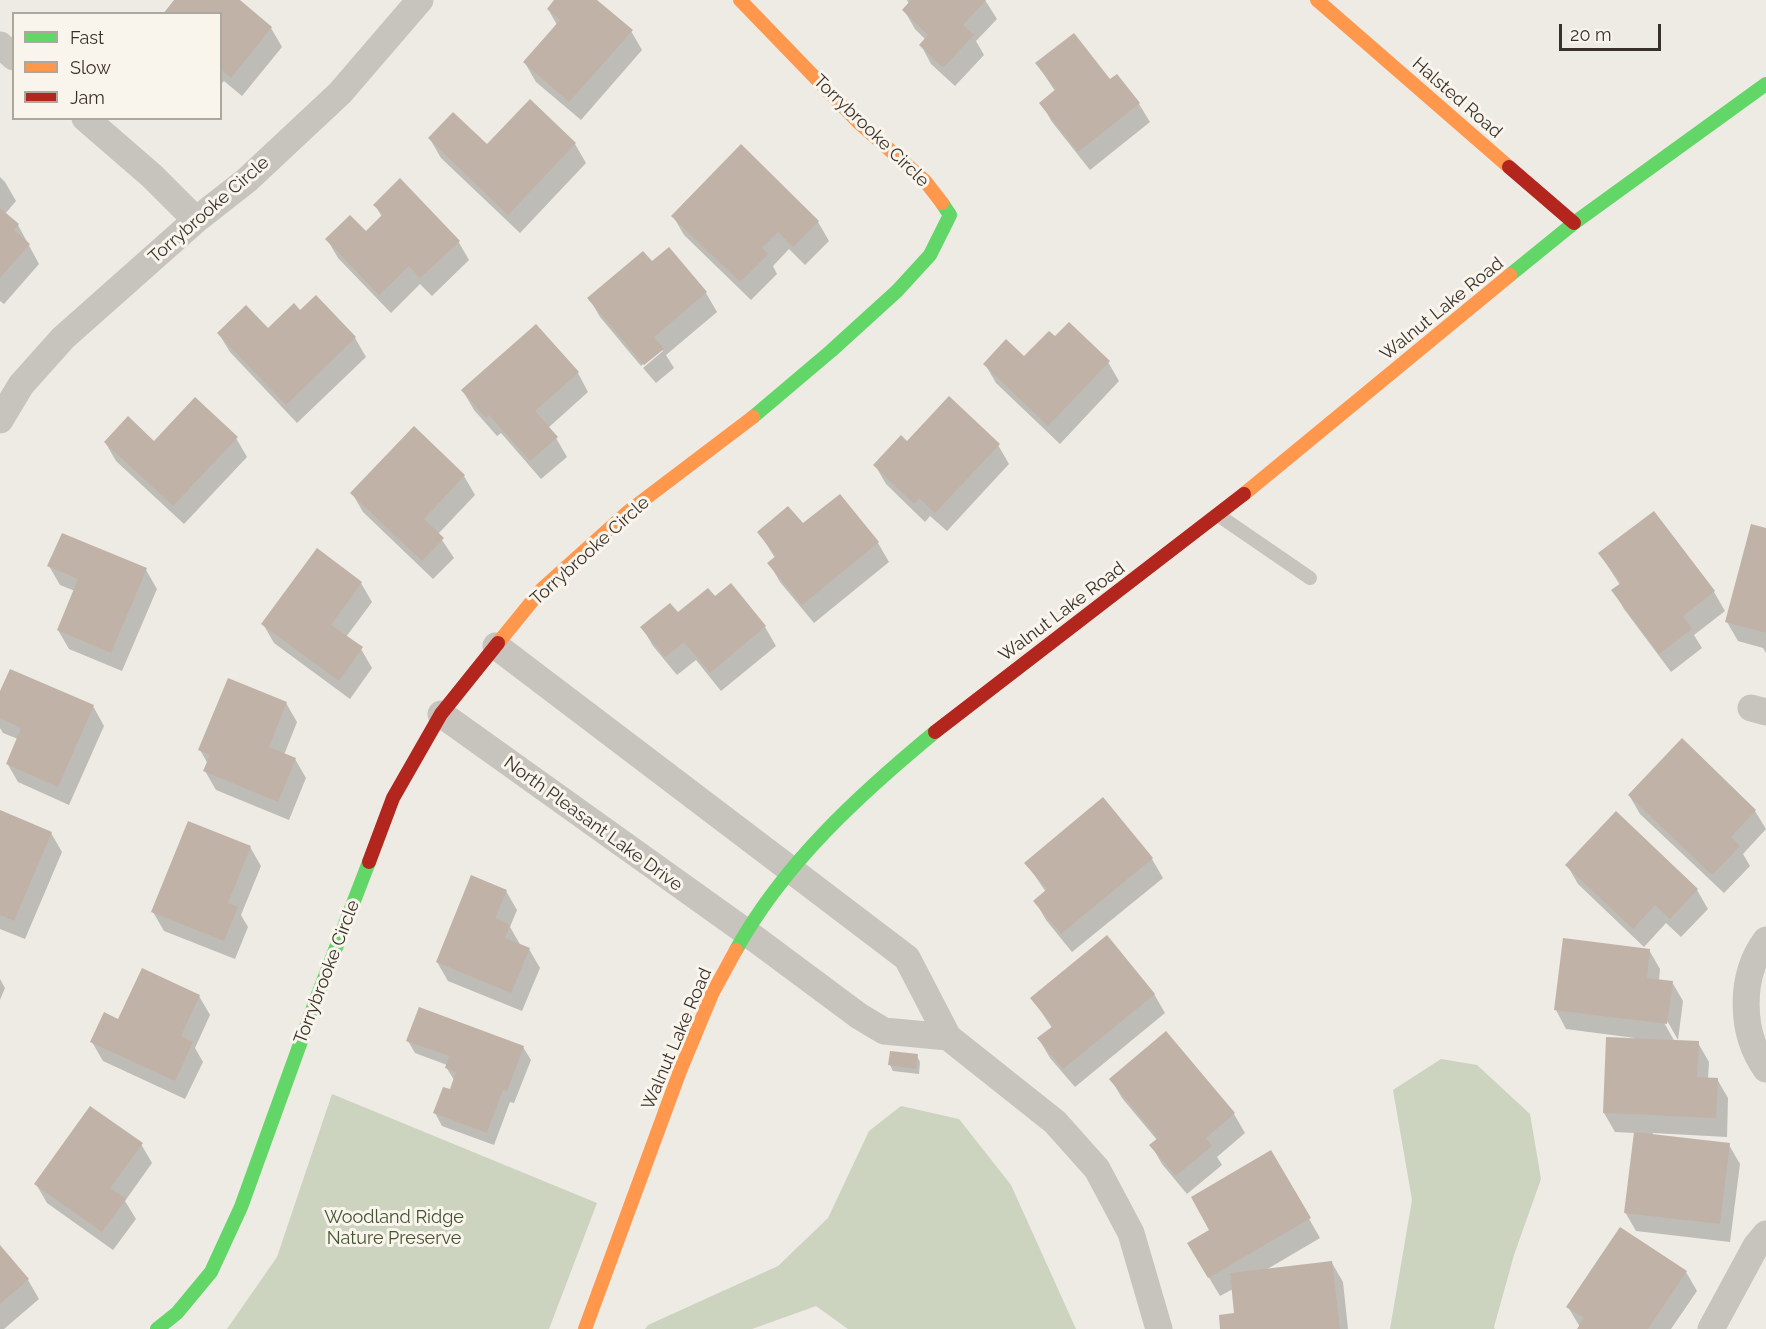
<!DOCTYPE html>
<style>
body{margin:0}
#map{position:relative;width:1766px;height:1329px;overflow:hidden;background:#edebe4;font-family:Raleway,sans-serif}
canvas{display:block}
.legend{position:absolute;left:12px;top:12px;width:210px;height:108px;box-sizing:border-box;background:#f9f5ec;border:2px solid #aca79f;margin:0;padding:8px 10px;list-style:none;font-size:18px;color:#38312b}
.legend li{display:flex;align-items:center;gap:12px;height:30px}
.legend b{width:30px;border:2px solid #aca79f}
.scale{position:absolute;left:1559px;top:24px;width:102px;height:27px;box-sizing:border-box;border:3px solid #38312b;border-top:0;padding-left:8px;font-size:18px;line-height:21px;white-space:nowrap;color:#38312b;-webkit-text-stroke:4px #f9f5ec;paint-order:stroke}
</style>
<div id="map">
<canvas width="1766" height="1329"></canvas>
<ul class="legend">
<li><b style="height:8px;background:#63d668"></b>Fast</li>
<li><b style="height:8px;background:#ff974d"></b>Slow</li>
<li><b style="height:8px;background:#b3261e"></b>Jam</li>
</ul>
<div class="scale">20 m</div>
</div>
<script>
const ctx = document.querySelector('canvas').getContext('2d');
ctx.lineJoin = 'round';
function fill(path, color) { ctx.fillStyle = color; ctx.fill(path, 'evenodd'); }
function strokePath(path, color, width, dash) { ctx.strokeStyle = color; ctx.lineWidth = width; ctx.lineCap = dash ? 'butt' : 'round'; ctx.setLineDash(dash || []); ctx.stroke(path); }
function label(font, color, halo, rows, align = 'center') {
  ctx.font = font + ' Raleway,sans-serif'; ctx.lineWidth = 6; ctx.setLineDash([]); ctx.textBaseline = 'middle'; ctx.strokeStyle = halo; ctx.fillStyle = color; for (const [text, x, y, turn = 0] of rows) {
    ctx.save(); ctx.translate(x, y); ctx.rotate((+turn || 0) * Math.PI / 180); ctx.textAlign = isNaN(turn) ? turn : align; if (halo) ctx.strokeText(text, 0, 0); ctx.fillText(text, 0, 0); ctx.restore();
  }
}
const green = new Path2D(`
 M1441 1059 1477 1065 1530 1114 1541 1179 1514 1255 1494 1327 1495 1329H1390L1412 1200 1393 1090Z
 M332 1094 597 1203 549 1329H227L277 1257Z
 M901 1106 959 1119 1011 1185 1076 1329H848L816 1306 752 1329H645L648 1325 778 1266 828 1218 869 1131Z`);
const shadow = new Path2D(`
 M176 0H238L271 28 282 47 242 96 224 81 220 85V14Z
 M556 0H595L631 31 642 50 581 120 536 82 525 63 557 25 548 9Z
 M907 0H985L997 19 976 41 984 55 955 86 931 64 921 45 926 40 915 29 904 10 909 4Z
 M1037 64 1110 81 1139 104 1150 122 1090 170 1052 122 1041 103 1055 91Z
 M530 101 575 144 586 163 520 233 441 158 430 139 487 146Z
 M0 177 5 182 16 201 5 214 18 225 39 264 4 304 0 301Z
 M375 205 458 241 469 260 432 296 420 284 391 313 338 258 327 239 366 234 382 217Z
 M673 216 818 222 829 241 805 265 789 249 773 266 777 274 751 300 684 235Z
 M669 249 706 293 717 312 666 355 674 368 656 383 643 368 663 351V347L641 366 600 317 589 298 652 263Z
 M300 312 355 338 366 357 297 423 230 352 219 334 268 330Z
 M1055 338 1108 362 1119 381 1060 444 996 383 985 364 1024 358Z
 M578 373 588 392 548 428 556 438 567 457 541 479 501 433 497 436 474 410 463 391Z
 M414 428 464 476 475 495 438 534 454 558 433 579 363 512 352 493Z
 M236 438 247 457 184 524 116 461 105 442 154 443Z
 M907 443 998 445 1009 464 947 531 930 516 925 522 886 484 875 465Z
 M839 496 878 543 889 562 814 623 780 582 769 563 775 558 759 532 802 526Z
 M1654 514 1714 592 1725 611 1694 635 1702 648 1671 672 1624 609 1613 590 1620 585 1600 554Z
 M1766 530V653L1763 648 1738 641 1727 622Z
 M49 566 146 570 157 589 122 671 69 649 58 630 75 591 60 585Z
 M361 583 372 602 346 637 361 649 372 668 350 699 274 643 263 624Z
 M731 585 765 627 776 646 721 691 696 660 677 675 653 646 642 627 715 598Z
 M0 694 93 706 104 726 69 805 18 782 7 763 18 739 3 733 0 728Z
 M286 703 297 722 284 755 295 759 306 778 289 820 216 790 205 771 208 764 200 750Z
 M1629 795 1755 811 1766 829 1743 854 1750 866 1724 893 1640 814Z
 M0 812 51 833 62 852 25 939 0 929Z
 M250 847 261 866 241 915 248 927 235 959 164 931 153 912Z
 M1152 859 1163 878 1072 952 1046 920 1035 901 1046 892 1026 863Z
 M1567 865 1697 890 1708 909 1681 937 1666 923 1644 947 1578 884Z
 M506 891 517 910 510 927 521 946 529 949 540 968 522 1011 448 981 437 962Z
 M1649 950 1660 969 1659 981 1672 982 1683 1001 1678 1040 1665 1017 1662 1019 1675 1042 1698 1043 1709 1062 1708 1079H1717L1728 1098 1727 1137 1653 1133V1136L1729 1145 1740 1164 1730 1242 1636 1231 1625 1212 1635 1133 1615 1132 1604 1113 1635 1038 1566 1029 1556 1010Z
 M0 979 5 988 0 1000Z
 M1154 994 1165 1013 1075 1087 1050 1058 1039 1039 1052 1028 1032 998Z
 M199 996 210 1015 195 1048 203 1062 185 1099 103 1061 92 1042 119 1021Z
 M408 1041 523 1047 531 1060 514 1103 510 1102 494 1145 442 1126 435 1113 451 1091 454 1080 446 1067 447 1065 415 1053Z
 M917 1056 920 1062 919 1074 893 1071 890 1065Z
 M1111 1079 1234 1114 1245 1133 1217 1157 1222 1165 1187 1194 1162 1164 1151 1145 1157 1140 1122 1098Z
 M141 1144 152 1163 125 1201 136 1219 113 1250 47 1203 36 1184Z
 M1271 1152 1320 1238 1264 1271 1332 1263 1343 1282 1348 1329H1222L1236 1314 1233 1289 1220 1296 1189 1244 1211 1230Z
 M0 1248 28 1280 39 1299 4 1329H0Z
 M1686 1272 1697 1291 1671 1329H1578L1580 1327 1568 1307Z`);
const building = new Path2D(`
 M174 0H240L272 27 231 78 220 69V14H163Z
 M554 0H597L633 30 569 102 523 62 560 20 547 9Z
 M911 0H986L963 25 974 35 943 68 919 45 928 35 902 10Z
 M1074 33 1110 79 1117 74 1140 103 1078 152 1039 103 1056 89 1035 63Z
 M530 99 576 143 508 215 428 138 453 112 487 144Z
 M741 144 819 221 793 247 778 232 762 248 768 254 740 282 671 216Z
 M400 178 460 241 420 278 409 266 379 295 325 239 350 215 366 231 383 214 373 205Z
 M0 208 19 224 14 230 30 244 0 278Z
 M669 247 707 292 654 337 664 349 644 365 587 298 643 251 652 261Z
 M316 295 356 337 286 405 217 333 246 305 268 328 294 303 300 310Z
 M1069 322 1110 361 1048 426 983 364 1006 339 1024 356 1049 331 1055 336Z
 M536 324 579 372 535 411 558 437 530 461 489 415 486 418 461 390Z
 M949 396 1000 444 935 513 919 498 914 504 873 465 901 435 907 441Z
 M195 397 238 437 173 506 104 442 128 416 154 441Z
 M414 426 465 475 424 519 444 538 422 561 350 493Z
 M840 494 879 542 802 605 767 563 776 556 757 532 788 506 803 523Z
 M1654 511 1715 591 1683 616 1692 629 1659 654 1611 590 1621 583 1598 553Z
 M1751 524 1766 528V633L1725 622Z
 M62 533 147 568 111 653 57 630 78 579 47 566Z
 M317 548 362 582 331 625 363 647 339 681 261 624Z
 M731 583 766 626 710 673 684 642 665 657 640 627 670 603 678 612 708 588 715 596Z
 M10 669 94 705 58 787 6 764 21 728 0 718V691Z
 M228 678 287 702 269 747 296 758 278 802 203 771 210 755 198 750Z
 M1682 738 1756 810 1731 837 1740 846 1712 875 1628 795Z
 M1103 797 1153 858 1061 934 1033 901 1047 889 1024 863Z
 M0 810 52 832 14 921 0 915Z
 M1616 811 1698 889 1670 919 1655 905 1633 929 1565 865Z
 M188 821 251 846 228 903 238 907 224 941 151 912Z
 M471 875 507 890 495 918 510 925 505 938 530 948 511 993 436 962Z
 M1107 935 1155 994 1063 1069 1037 1038 1053 1026 1030 998Z
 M1563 938 1650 949 1647 978 1673 981 1667 1024 1554 1010Z
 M142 968 200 995 181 1036 193 1042 175 1081 90 1042 104 1012 118 1019Z
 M419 1007 524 1046 507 1091 503 1090 487 1133 433 1113 443 1087 450 1089 456 1072 445 1068 449 1056 406 1041Z
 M1166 1031 1235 1113 1206 1138 1212 1146 1176 1176 1149 1145 1158 1138 1109 1079Z
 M1606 1037 1699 1041 1697 1077 1718 1078 1716 1118 1603 1113Z
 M890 1051 918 1054 916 1069 888 1065Z
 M90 1106 143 1143 110 1188 126 1199 102 1232 34 1184Z
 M1634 1132 1730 1143 1720 1224 1624 1213Z
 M1271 1150 1311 1218 1208 1278 1187 1243 1209 1230 1191 1197Z
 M1620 1227 1687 1271 1648 1329H1577L1584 1318 1566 1307Z
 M0 1245 29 1279 0 1304Z
 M1332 1261 1340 1329H1220L1219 1315 1234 1313 1230 1273Z`);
const lane = new Path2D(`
 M1218 515 1310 578`);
const street = new Path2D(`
 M0 45 14 57
 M85 118 152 176 196 220
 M0 420 21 385 63 338 196 220 247 180 340 93 420 0
 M496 646 907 958 948 1037 1055 1122 1097 1169 1131 1233 1159 1329
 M1751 708 1766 712
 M441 714 746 932 859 1016 884 1031 948 1037
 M1766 940C1739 976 1740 1033 1766 1069
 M1711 1329 1756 1246 1766 1234`);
const fast = new Path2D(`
 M1510 275 1574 223 1766 84
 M753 417 831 351 897 291 930 255 950 215 942 203
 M736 950C784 863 860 794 935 732
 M157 1329 177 1313 211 1272 241 1207 317 997 369 862`);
const slow = new Path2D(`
 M740 0 858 122 925 181 942 203
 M1317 0 1509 167
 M1244 494 1510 275
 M498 643 542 589 629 511 753 417
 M585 1329 680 1071 712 994 736 950`);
const jam = new Path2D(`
 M1509 167 1574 223
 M935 732 1244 494
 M369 862 393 798 441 714 498 643`);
const streetNames = [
 ["Halsted Road",1457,98,41],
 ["Torrybrooke Circle",871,131,44],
 ["Torrybrooke Circle",209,210,-41],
 ["Walnut Lake Road",1442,309,-39],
 ["Torrybrooke Circle",590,551,-42],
 ["Walnut Lake Road",1062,612,-37],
 ["North Pleasant Lake Drive",593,824,36],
 ["Torrybrooke Circle",327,972,-69],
 ["Walnut Lake Road",677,1039,-67]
];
const parkNames = [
 ["Woodland Ridge",394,1218],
 ["Nature Preserve",394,1239]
];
fill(green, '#ccd3bf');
fill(shadow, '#0003');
fill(building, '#c0b2a7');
strokePath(lane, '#c7c3bd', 14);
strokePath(street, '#c7c3bd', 27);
strokePath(fast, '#63d668', 14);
strokePath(slow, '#ff974d', 14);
strokePath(jam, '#b3261e', 14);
label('18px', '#38312b', '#f9f5ec', streetNames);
label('18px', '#425430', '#f9f5ec', parkNames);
</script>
